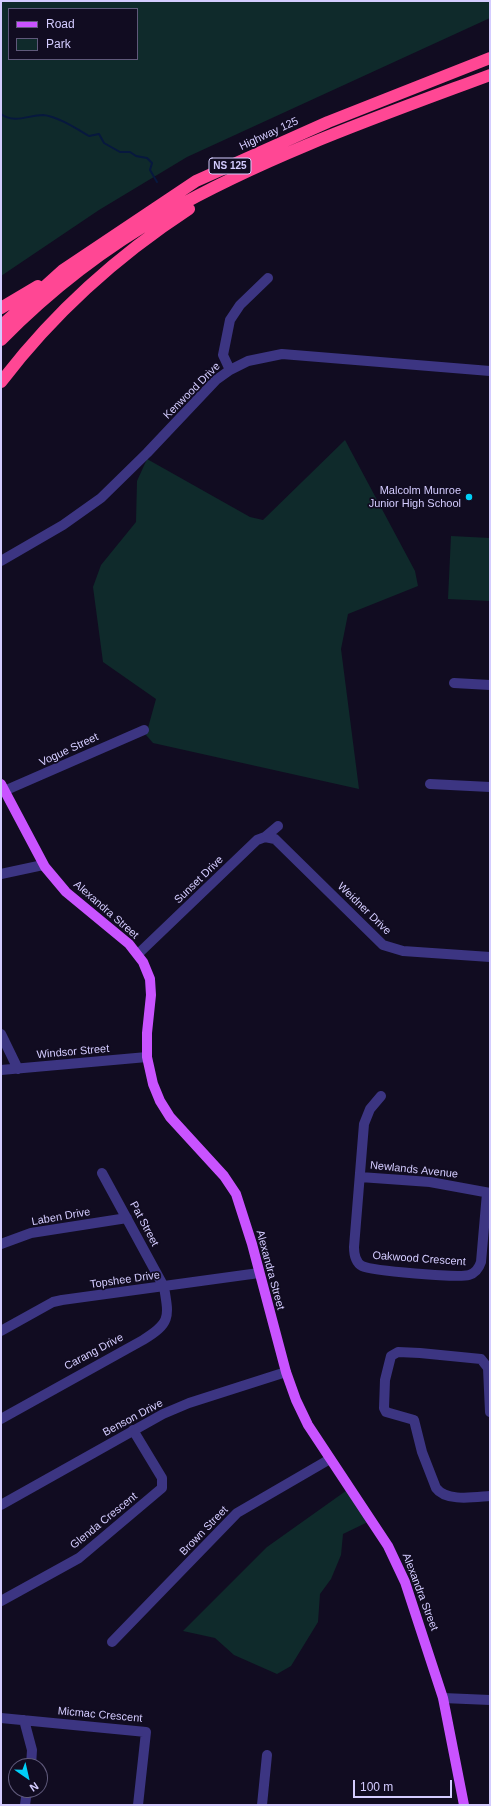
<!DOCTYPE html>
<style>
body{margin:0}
#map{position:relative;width:491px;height:1806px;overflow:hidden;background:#110c21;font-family:Arial,sans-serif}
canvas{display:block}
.frame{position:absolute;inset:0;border:2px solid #d4ccff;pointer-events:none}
.legend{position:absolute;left:8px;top:8px;width:130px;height:52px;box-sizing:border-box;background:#110c21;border:1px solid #5f597a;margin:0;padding:5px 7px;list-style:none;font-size:12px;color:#d4ccff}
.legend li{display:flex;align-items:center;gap:8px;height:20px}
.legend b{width:20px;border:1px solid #5f597a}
.north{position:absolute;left:8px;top:1758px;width:40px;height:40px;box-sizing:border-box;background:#110c21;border:1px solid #5f597a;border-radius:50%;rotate:146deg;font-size:11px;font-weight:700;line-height:16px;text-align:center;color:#d4ccff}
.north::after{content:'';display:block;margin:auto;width:14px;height:18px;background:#00cff7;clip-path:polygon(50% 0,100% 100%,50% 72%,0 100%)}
.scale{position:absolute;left:353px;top:1780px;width:99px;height:18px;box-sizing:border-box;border:2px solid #d4ccff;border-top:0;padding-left:5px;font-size:12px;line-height:14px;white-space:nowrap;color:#d4ccff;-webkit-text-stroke:3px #110c21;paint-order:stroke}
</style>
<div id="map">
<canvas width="491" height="1806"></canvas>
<div class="frame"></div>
<ul class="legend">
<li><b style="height:5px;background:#c953ff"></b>Road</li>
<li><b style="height:11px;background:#0f2a2b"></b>Park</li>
</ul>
<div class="north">N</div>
<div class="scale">100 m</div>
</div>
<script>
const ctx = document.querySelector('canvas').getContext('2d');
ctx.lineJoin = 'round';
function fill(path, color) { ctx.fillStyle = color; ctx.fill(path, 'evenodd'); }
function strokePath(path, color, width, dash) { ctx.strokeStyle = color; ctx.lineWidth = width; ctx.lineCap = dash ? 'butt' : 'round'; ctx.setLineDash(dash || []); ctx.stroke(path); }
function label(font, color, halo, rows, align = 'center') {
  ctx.font = font + ' Arial,sans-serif'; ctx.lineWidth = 3.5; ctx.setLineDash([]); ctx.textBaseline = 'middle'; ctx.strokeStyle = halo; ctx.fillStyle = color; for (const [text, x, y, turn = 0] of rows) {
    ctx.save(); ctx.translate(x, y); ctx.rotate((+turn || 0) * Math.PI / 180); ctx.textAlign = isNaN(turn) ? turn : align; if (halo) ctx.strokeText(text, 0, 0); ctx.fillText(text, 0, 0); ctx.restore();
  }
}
const green = new Path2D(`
 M1 1H490V18L187 157 99 210 1 276ZM9 9H137V59H9Z
 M345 440 415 571 418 586 348 614 341 649 359 789 153 743 146 735 156 699 103 662 93 587 101 565 136 522 137 481 147 459 250 517 263 520Z
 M451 536 490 538V601L448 599Z
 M350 1488 372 1520 343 1534 341 1555 331 1579 320 1594 318 1622 291 1666 277 1674 234 1655 215 1638 183 1631 267 1547Z`);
const stream = new Path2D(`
 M1 114C14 124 29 115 43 115 57 116 77 129 89 136L99 134 104 143 120 152H130L136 156 147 158 152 163 150 170 157 182`);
const minor = new Path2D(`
 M230 370 223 355 230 320 240 305 268 278
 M1 561 63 525 101 498 147 453 216 380 230 370 248 361 282 354 490 371
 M454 683 490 685
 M430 784 490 787
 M4 791 144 730
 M265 837 275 839 383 945 403 951 490 957
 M1 874 43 865
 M138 954 257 840 265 837 278 826
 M1 1034 18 1069
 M1 1070 147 1057
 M381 1096 370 1109 364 1124 354 1247C354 1254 355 1262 362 1266 372 1271 458 1278 469 1275 476 1273 479 1268 481 1262L487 1193
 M360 1177 430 1182 490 1193
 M1 1244 31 1233 127 1218
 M1 1331 53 1302 62 1300 259 1273
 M490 1412 488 1368 481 1359 420 1353 398 1352 391 1356 385 1380 384 1408 386 1412 414 1420 422 1452 436 1488C446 1502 475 1497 490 1496
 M1 1419 143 1340C171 1323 169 1317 164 1287L102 1173
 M1 1505 163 1414 189 1403 286 1372
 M1 1601 79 1558 162 1488V1478L133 1430
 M112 1642 237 1513 330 1459
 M443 1698 490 1700
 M1 1718 146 1732 138 1805
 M24 1720 32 1750 31 1766
 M25 1805 27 1790
 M262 1805 267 1755`);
const major = new Path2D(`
 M1 784 45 867 66 892 129 944 143 962 150 979 151 995 147 1033V1057L153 1084 160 1101 170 1117 224 1176 236 1194 252 1244 286 1372 296 1400 308 1425 388 1546 405 1582 443 1698 464 1805`);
const highway = new Path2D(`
 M1 308 38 286
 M1 326 63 270 196 181 328 122 490 58
 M1 340C49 291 106 247 166 213 268 155 380 116 490 75
 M1 382C53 314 117 256 189 209`);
const markers = [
 [469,497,4,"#00cff7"]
];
const shields = [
 [230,166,42]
];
const shieldNames = [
 ["NS 125",230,166]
];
const streetNames = [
 ["Highway 125",269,134,-25],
 ["Kenwood Drive",192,391,-45],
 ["Vogue Street",69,750,-25],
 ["Sunset Drive",199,880,-44],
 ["Weidner Drive",364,909,44],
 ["Alexandra Street",106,910,41],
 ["Windsor Street",73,1052,-5],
 ["Newlands Avenue",414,1170,6],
 ["Laben Drive",61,1217,-10],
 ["Pat Street",144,1224,62],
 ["Oakwood Crescent",419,1259,4],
 ["Alexandra Street",270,1270,75],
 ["Topshee Drive",125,1280,-8],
 ["Carang Drive",94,1352,-28],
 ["Benson Drive",133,1418,-28],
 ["Glenda Crescent",104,1521,-39],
 ["Brown Street",204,1531,-46],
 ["Alexandra Street",420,1592,69],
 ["Micmac Crescent",100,1715,5]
];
const poiNames = [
 ["Malcolm Munroe",461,491],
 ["Junior High School",461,504]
];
fill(green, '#0f2a2b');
strokePath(stream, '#07183e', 2);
strokePath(minor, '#3c3582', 10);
strokePath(major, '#c953ff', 10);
strokePath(highway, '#ff4794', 12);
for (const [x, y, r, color] of markers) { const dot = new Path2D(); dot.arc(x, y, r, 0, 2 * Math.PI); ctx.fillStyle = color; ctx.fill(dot); strokePath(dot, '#110c21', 1.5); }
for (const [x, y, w] of shields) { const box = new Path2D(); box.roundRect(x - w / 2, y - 8, w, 16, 3); ctx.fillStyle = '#110c21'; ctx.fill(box); strokePath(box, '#d4ccff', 1); }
label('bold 10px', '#d4ccff', null, shieldNames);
label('11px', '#d4ccff', '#110c21', streetNames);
label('11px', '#d4ccff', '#110c21', poiNames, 'right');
</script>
